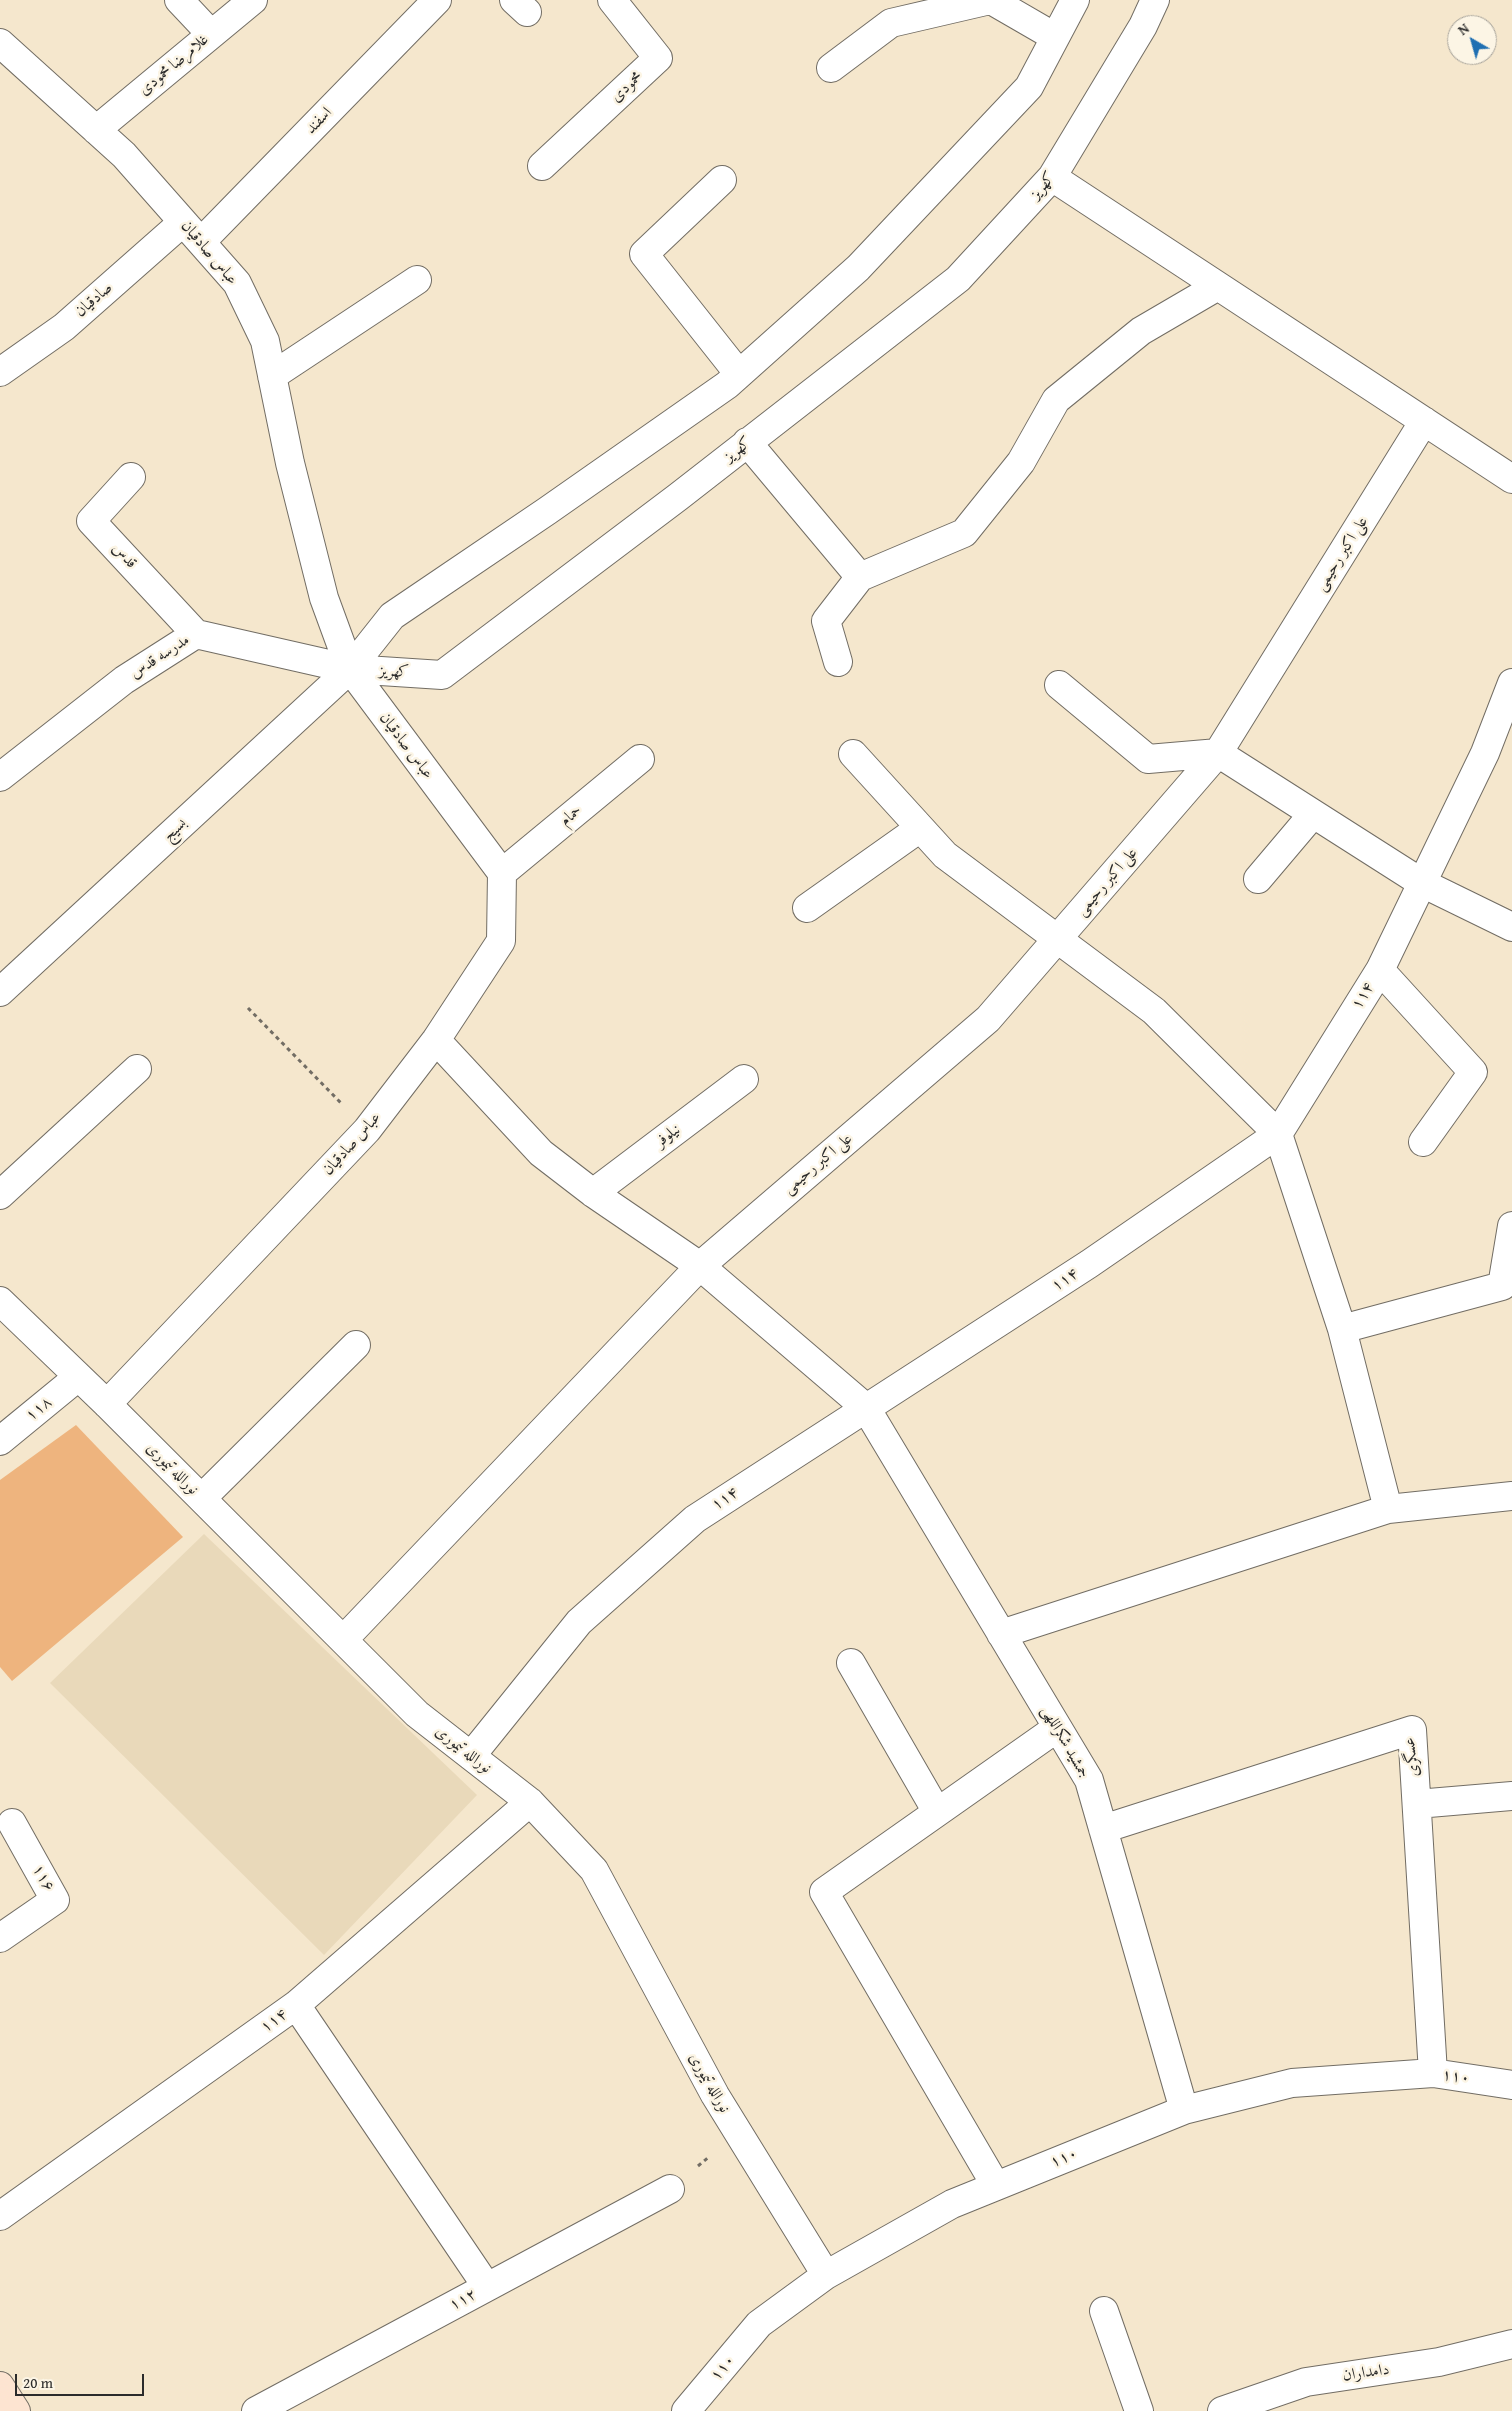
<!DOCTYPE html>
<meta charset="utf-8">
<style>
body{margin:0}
#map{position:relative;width:1512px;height:2411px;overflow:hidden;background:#f5e7cd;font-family:"Gentium Book Plus",serif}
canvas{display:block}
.north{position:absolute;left:1447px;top:15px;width:50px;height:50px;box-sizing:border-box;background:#fcf5e5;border:1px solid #a8a49b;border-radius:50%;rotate:322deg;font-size:14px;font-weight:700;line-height:20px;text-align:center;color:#2b2b2b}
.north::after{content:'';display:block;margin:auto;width:18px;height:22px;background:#1f6fb2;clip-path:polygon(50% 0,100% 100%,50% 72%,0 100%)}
.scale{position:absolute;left:15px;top:2374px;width:129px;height:22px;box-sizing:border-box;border:2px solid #2b2b2b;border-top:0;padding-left:6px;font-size:15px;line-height:18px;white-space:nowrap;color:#2b2b2b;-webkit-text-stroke:4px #fcf5e5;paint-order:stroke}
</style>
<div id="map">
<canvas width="1512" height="2411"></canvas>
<div class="north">N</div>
<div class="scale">20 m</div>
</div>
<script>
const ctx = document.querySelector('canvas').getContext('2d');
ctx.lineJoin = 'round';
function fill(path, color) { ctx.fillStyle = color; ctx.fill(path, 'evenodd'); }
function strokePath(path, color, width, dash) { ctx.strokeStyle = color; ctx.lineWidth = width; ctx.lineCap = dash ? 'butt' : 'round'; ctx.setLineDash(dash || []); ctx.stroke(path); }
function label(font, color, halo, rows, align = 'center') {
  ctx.font = font + ' "Gentium Book Plus",Amiri,serif'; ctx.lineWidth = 5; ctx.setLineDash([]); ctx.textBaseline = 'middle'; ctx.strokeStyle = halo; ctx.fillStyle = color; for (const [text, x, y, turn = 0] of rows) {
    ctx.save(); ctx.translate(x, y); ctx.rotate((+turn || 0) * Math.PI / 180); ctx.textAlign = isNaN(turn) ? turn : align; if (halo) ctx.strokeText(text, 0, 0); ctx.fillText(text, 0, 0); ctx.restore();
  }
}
const built = new Path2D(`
 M204 1534 477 1795 324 1955 50 1683Z`);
const building = new Path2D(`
 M76 1425 183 1537 12 1681 0 1667V1480Z`);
const path = new Path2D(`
 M248 1008 341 1103
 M698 2166 710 2156`);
const street = new Path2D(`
 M179 0 211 34
 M514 0 527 12
 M991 0 1055 37
 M1075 0 1029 87 858 268 727 385 547 511 392 616 350 669 442 675 678 497 958 279 1052 177 1143 26 1155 0
 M0 43 124 155 237 283 265 341 290 463 324 598 350 669 502 873 501 941 436 1040 367 1130 107 1404
 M831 68 891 23 990 0
 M96 130 253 0
 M542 166 658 58 612 0
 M1052 177 1512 479
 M722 180 644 254 739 374
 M201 242 437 0
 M0 372 64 327 183 222
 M272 376 417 280
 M747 442 860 577 964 533 1021 462 1056 400 1141 331 1218 286
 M131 477 91 521 196 634
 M838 662 826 621 860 577
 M1059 685 1148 759 1218 753 1422 883 1512 927
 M853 754 945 855 1154 1011 1278 1134 1342 1329 1388 1509
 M0 777 124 680 196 634 350 669
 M502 873 640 759
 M1258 879 1313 814
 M807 908 920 828
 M1380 970 1473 1072 1423 1142
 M0 992 350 669
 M436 1040 541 1153 593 1193 700 1266 866 1408 1089 1780 1184 2110
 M593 1193 744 1079
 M0 1195 137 1069
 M0 1301 107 1404 417 1714 530 1802 594 1870 715 2095 826 2275
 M1342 1329 1502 1286 1512 1226
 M0 1441 78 1377
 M202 1498 356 1345
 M1001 1634 1388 1509 1512 1496
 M343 1640 700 1266 988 1019 1218 753 1424 421
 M851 1663 937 1812
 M471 1756 579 1622 695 1519 1089 1264 1278 1134 1380 970 1485 753 1512 683
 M1417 1804 1512 1796
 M1103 1829 1412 1730 1433 2073
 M0 1938 55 1900 12 1823
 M296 2005 487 2287
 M996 2186 824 1892 1057 1728
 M0 2216 296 2005 530 1802
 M1104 2311 1139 2411
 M256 2411 670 2189
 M686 2411 759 2324 826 2275 952 2204 1184 2110 1292 2083 1433 2073 1512 2085
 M1222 2411 1306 2382 1439 2362 1512 2344`);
const secondary = new Path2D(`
 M0 2386 16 2411`);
const streetNames = [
 ["غلامرضا محمودی",174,65,-40],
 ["محمودی",627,87,-43],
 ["اسفند",319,121,-46],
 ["کهریز",1043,186,-50],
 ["عباس صادقیان",209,253,50],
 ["صادقیان",94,300,-41],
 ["کهریز",738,450,-38],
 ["علی اکبر رحیمی",1342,554,-58],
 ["قدس",124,556,47],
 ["مدرسه قدس",160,657,-33],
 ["کهریز",394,672,3],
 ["عباس صادقیان",406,746,53],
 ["حمام",571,816,-40],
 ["بسیج",175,830,-43],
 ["علی اکبر رحیمی",1107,882,-49],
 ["۱۱۴",1363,996,-58],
 ["نیلوفر",668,1136,-37],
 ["عباس صادقیان",352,1144,-48],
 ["علی اکبر رحیمی",818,1164,-40],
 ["۱۱۴",1065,1280,-33],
 ["۱۱۸",39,1409,-39],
 ["نورالله تیموری",172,1469,45],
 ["۱۱۴",725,1499,-33],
 ["جمشید شکراللهی",1065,1742,60],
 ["نورالله تیموری",463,1750,38],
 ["عسگری",1412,1757,-97],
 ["۱۱۶",43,1878,61],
 ["۱۱۴",274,2021,-36],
 ["۱۱۰",1456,2077,8],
 ["نورالله تیموری",709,2083,60],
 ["۱۱۰",1064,2158,-22],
 ["۱۱۲",463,2300,-28],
 ["۱۱۰",723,2368,-50],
 ["دامداران",1366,2373,-8]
];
fill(built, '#e9d9ba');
fill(building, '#eeb47e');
strokePath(street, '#726d64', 30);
strokePath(secondary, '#726d64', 30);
strokePath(path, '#726d64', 3, [4, 4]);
strokePath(street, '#fff', 28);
strokePath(secondary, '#fde4d1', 28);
label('16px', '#2b2b2b', '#fcf5e5', streetNames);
</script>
